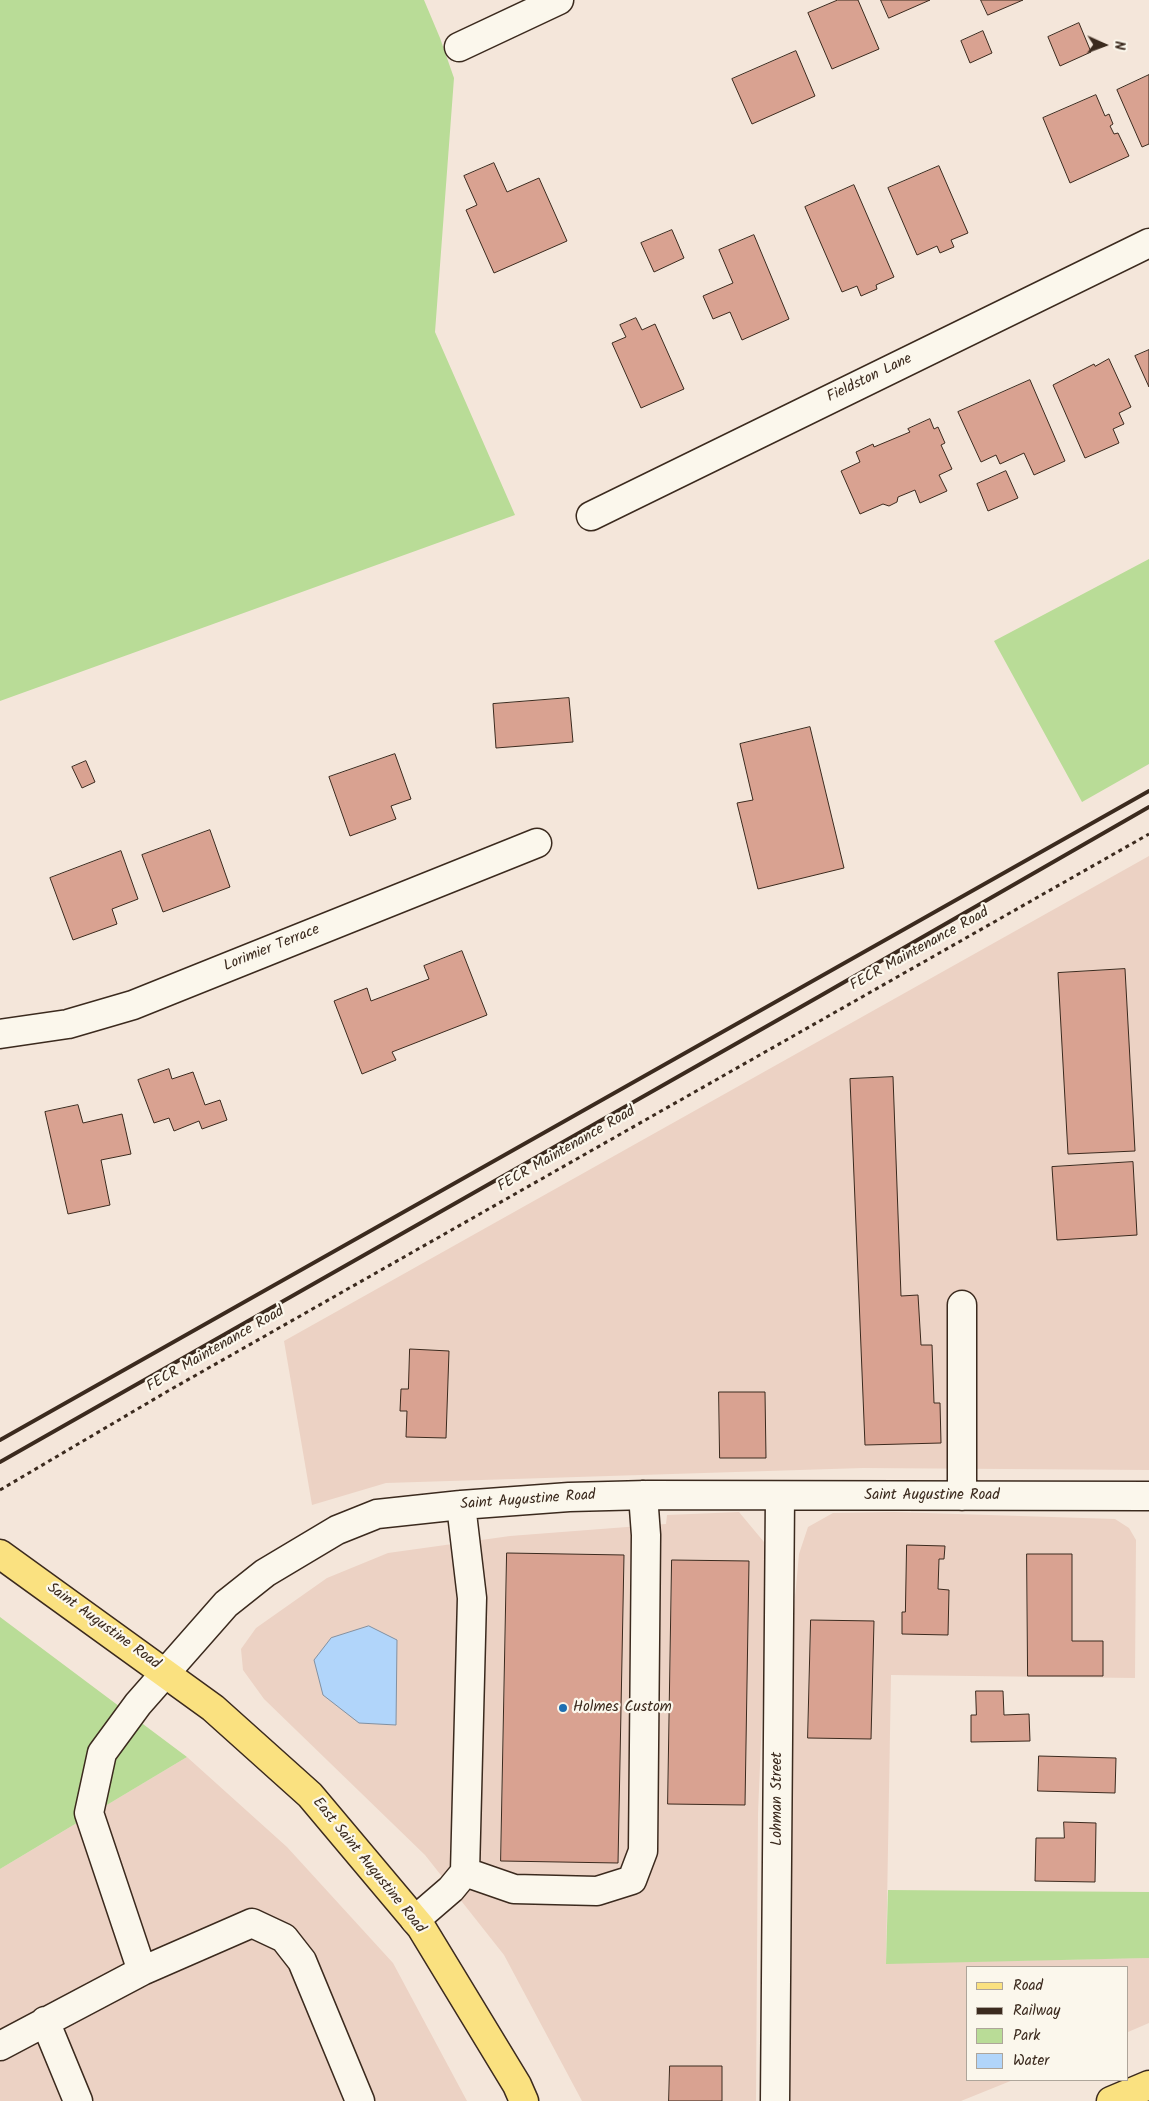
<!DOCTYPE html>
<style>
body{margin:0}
#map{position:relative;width:1149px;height:2101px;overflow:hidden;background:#f4e6da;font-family:Kalam,sans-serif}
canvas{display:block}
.legend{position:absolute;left:966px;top:1966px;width:162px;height:115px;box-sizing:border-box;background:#fbf7ec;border:1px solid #aea59a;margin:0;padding:6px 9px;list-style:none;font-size:15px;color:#3b2a1e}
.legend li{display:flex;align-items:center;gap:10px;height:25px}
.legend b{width:25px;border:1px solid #aea59a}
.north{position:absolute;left:1079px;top:20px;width:50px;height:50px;-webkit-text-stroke:4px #fbf7ec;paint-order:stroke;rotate:92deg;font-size:14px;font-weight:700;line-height:20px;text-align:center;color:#3b2a1e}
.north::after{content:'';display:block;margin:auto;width:18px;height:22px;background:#3b2a1e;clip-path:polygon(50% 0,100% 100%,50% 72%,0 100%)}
</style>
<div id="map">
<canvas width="1149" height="2101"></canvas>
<ul class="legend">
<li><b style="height:6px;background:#fae180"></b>Road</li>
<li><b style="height:6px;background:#3b2a1e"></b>Railway</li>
<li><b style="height:14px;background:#b9dc97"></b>Park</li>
<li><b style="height:14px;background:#b1d5fa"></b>Water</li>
</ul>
<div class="north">N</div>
</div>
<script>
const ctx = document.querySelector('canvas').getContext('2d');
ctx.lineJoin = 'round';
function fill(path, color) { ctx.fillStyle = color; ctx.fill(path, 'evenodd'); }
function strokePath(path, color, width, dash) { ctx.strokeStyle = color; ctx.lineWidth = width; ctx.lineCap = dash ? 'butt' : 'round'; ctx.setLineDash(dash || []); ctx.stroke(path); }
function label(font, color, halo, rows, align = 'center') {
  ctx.font = font + ' Kalam,sans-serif'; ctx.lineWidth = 4.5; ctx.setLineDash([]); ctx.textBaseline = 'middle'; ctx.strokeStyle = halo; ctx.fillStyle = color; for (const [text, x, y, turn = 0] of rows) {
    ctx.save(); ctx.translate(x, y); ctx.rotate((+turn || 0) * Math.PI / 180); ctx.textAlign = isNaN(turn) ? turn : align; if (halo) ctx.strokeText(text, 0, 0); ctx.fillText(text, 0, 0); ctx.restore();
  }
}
const built = new Path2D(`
 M1149 856V1470L863 1468 386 1483 312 1505 284 1341Z
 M739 1512 764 1542 768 1575 758 1813 756 2101H582L504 1955 425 1855 264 1699 243 1670 241 1649 256 1628 327 1578 388 1553 510 1536 666 1524 667 1515Z
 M894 1512 1115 1519 1129 1528 1136 1540 1135 1678 891 1675 886 1963 1149 1958V2023L1128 2032V1967H968V2080H1013L961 2101H788L789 1663 799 1554 808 1527 833 1513Z
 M187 1757 287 1847 393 1963 467 2101H0V1869Z`);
const green = new Path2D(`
 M0 0H424L440 38 454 78 435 332 515 515 0 701Z
 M1149 559V764L1082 802 994 641Z
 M0 1617 187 1757 0 1869Z
 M888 1890 1149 1892V1958L886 1964Z`);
const water = new Path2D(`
 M369 1626 397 1640 396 1725 359 1723 323 1695 314 1660 331 1638Z`);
const building = new Path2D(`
 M838 0H858L879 49 832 69 808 13Z
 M881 0H930L889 18Z
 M981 0H1023L988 15Z
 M1079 23 1091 52 1060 66 1048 37Z
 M983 31 992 53 970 63 961 41Z
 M796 51 815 96 752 124 732 79Z
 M1149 75V144L1142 147 1117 90Z
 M1096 95 1105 116 1109 114 1113 124 1110 126 1114 134 1118 133 1129 156 1070 183 1043 118Z
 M494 163 507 192 539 178 567 241 494 273 466 210 477 205 464 176Z
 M939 166 968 233 951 240 954 247 940 253 937 246 917 255 888 188Z
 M854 185 894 277 876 285 877 289 861 296 857 286 842 292 805 207Z
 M672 230 684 258 654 272 641 243Z
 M754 235 789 319 742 340 730 312 713 319 703 296 733 283 719 250Z
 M636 318 642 330 655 324 684 389 641 408 612 343 626 337 620 325Z
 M1149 350V387L1135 356Z
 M1109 359 1131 407 1119 413 1124 424 1113 429 1119 443 1085 458 1053 385 1094 364 1095 366Z
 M1030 380 1065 461 1034 475 1024 453 1000 464 996 455 981 462 958 412Z
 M930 419 934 429 938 427 945 443 941 445 952 469 939 475 947 491 920 503 915 490 898 497 897 502 889 506 883 504 860 514 841 471 860 462 856 452 873 444 874 447 910 432 908 429Z
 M1006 471 1018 498 988 511 977 484Z
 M569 698 573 742 496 748 493 704Z
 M810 727 844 868 758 889 737 803 753 800 740 744Z
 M395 754 411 799 391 806 396 819 350 836 329 777Z
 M86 761 95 782 82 788 72 767Z
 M210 830 230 887 163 912 142 855Z
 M121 851 138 899 112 909 117 924 73 940 50 878Z
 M462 951 487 1015 392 1052 396 1060 362 1074 334 1001 367 988 371 1001 429 979 424 966Z
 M1125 969 1135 1151 1068 1154 1058 973Z
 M169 1069 172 1079 193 1072 205 1105 220 1100 227 1120 202 1129 199 1121 174 1131 169 1118 154 1123 138 1080Z
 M893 1077 901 1296 918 1295 921 1345H932L934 1403H940L941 1443 865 1445 850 1079Z
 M78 1105 83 1123 122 1114 131 1154 101 1160 110 1205 68 1214 45 1112Z
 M1133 1162 1137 1235 1057 1240 1052 1167Z
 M410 1349 449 1351 446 1438 406 1437 407 1411H400L401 1389H408Z
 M719 1392H765L766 1458H720Z
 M907 1545 945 1546 944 1559H939L938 1589 949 1590 948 1635 902 1634V1612H905Z
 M507 1553 624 1555 618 1863 501 1861Z
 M1027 1554H1072V1641H1103V1676H1028Z
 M672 1560 749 1561 745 1805 668 1804Z
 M811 1620 874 1621 871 1739 808 1738Z
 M976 1691H1003L1004 1715 1029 1714 1030 1741 971 1742V1715H976Z
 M1039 1756 1116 1758 1115 1793 1038 1791Z
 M1064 1822 1096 1823 1095 1882 1035 1881 1036 1838H1064Z
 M670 2066H722V2101H669Z`);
const path = new Path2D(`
 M0 1490 168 1391 1149 834`);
const minor = new Path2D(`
 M459 47 559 0
 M591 516 1149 243
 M0 1034 68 1024 133 1005 537 843
 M962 1496V1305
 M465 1872 514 1889 597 1891 632 1880 643 1851 646 1535 643 1495
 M415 1920 451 1889 465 1872 472 1598 461 1505
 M142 1971 252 1923 284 1938 302 1961 360 2101
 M45 2021 78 2101
 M0 2046 142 1971 89 1813 102 1753 138 1704 226 1604 265 1573 337 1530 377 1514 461 1505 569 1497 648 1495 1149 1496
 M775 2101 780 1496`);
const major = new Path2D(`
 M0 1554 213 1708 310 1795 421 1927 517 2085 524 2101
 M1111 2101 1149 2085`);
const rail = new Path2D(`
 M0 1440 1149 791
 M0 1462 820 996 1149 807`);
const markers = [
 [563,1708,5,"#1f6fb2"]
];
const streetNames = [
 ["Fieldston Lane",870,379,-26],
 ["Lorimier Terrace",272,949,-22],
 ["FECR Maintenance Road",920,950,-29],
 ["FECR Maintenance Road",567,1150,-30],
 ["FECR Maintenance Road",216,1350,-30],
 ["Saint Augustine Road",932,1496],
 ["Saint Augustine Road",528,1501,-4],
 ["Saint Augustine Road",103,1627,36],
 ["Lohman Street",778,1799,-90],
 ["East Saint Augustine Road",368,1866,51]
];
const poiNames = [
 ["Holmes Custom",573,1708]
];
fill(built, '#ecd2c4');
fill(green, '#b9dc97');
fill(water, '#b1d5fa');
strokePath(water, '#8291a2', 1);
fill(building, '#d9a291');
strokePath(building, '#3b2a1e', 1);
strokePath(minor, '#3b2a1e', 31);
strokePath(major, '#3b2a1e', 31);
strokePath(path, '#3b2a1e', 3, [4, 4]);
strokePath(minor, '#fbf7ec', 28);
strokePath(major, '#fae180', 28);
strokePath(rail, '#3b2a1e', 4);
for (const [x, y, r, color] of markers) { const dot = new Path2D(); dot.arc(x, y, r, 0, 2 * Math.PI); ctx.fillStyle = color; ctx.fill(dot); strokePath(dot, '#fbf7ec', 2); }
label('15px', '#3b2a1e', '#fbf7ec', streetNames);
label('15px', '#3b2a1e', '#fbf7ec', poiNames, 'left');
</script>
